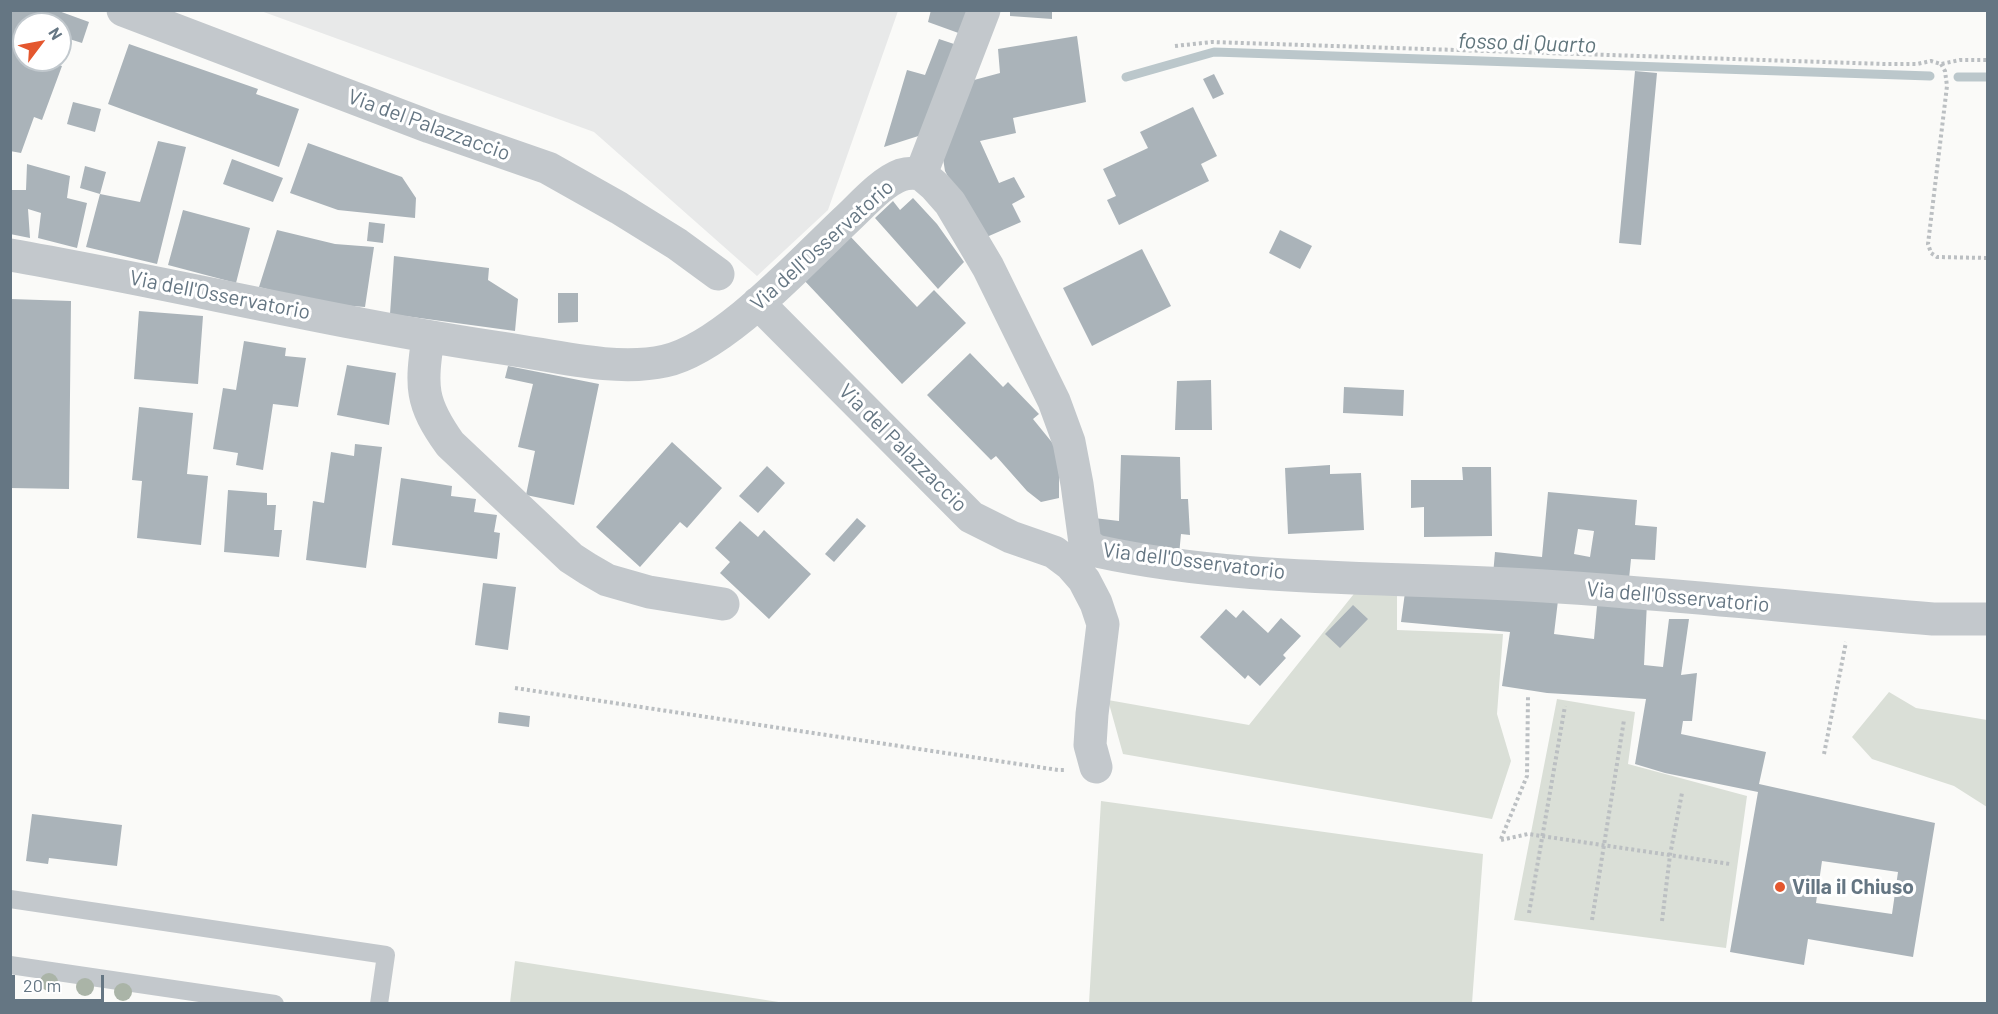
<!DOCTYPE html>
<style>
body{margin:0}
#map{position:relative;width:1998px;height:1014px;overflow:hidden;background:#fafaf8;font-family:Barlow,sans-serif}
canvas{display:block}
.frame{position:absolute;inset:0;border:12px solid #657683;pointer-events:none}
.north{position:absolute;left:12px;top:12px;width:60px;height:60px;box-sizing:border-box;background:#fff;border:2px solid #c1c8cd;border-radius:50%;rotate:58deg;font-size:16px;font-weight:700;line-height:24px;text-align:center;color:#657683}
.north::after{content:'';display:block;margin:auto;width:21px;height:27px;background:#e4572e;clip-path:polygon(50% 0,100% 100%,50% 72%,0 100%)}
.scale{position:absolute;left:12px;top:975px;width:92px;height:27px;box-sizing:border-box;border:3px solid #657683;border-top:0;padding-left:8px;font-size:18px;line-height:21px;white-space:nowrap;color:#657683;-webkit-text-stroke:4px #fff;paint-order:stroke}
</style>
<div id="map">
<canvas width="1998" height="1014"></canvas>
<div class="frame"></div>
<div class="north">N</div>
<div class="scale">20 m</div>
</div>
<script>
const ctx = document.querySelector('canvas').getContext('2d');
ctx.lineJoin = 'round';
function fill(path, color) { ctx.fillStyle = color; ctx.fill(path, 'evenodd'); }
function strokePath(path, color, width, dash) { ctx.strokeStyle = color; ctx.lineWidth = width; ctx.lineCap = dash ? 'butt' : 'round'; ctx.setLineDash(dash || []); ctx.stroke(path); }
function label(font, color, halo, rows, align = 'center') {
  ctx.font = font + ' Barlow,sans-serif'; ctx.lineWidth = 6; ctx.setLineDash([]); ctx.textBaseline = 'middle'; ctx.strokeStyle = halo; ctx.fillStyle = color; for (const [text, x, y, turn = 0] of rows) {
    ctx.save(); ctx.translate(x, y); ctx.rotate((+turn || 0) * Math.PI / 180); ctx.textAlign = isNaN(turn) ? turn : align; if (halo) ctx.strokeText(text, 0, 0); ctx.fillText(text, 0, 0); ctx.restore();
  }
}
const built = new Path2D(`
 M261 11 898 10V11L828 210 757 276 594 132Z`);
const green = new Path2D(`
 M1397 588V630L1503 634 1497 714 1511 761 1492 819 1123 754 1108 700 1249 725 1357 590Z
 M1889 692 1916 708 1987 720V807L1954 786 1872 759 1852 737Z
 M1557 699 1635 712 1628 764 1747 796 1726 948 1514 920Z
 M1101 801 1483 854 1472 1003H1089Z
 M515 961 785 1003H510Z`);
const stream = new Path2D(`
 M1126 77 1214 52 1930 76
 M1958 77H1988`);
const building = new Path2D(`
 M13 10H56L89 22 82 43 63 37 60 44V24H24V60H55L54 63 62 66 42 120 34 117 21 153 10 151V17Z
 M931 10H974L964 35 928 22Z
 M1010 10H1052V19L1010 16Z
 M1077 36 1086 102 1013 118 1016 133 980 141 999 183 1014 177 1025 197 1012 204 1021 222 982 239 945 171 942 152 963 83 1000 73 998 49Z
 M939 39 957 45 934 131 884 147 907 70 925 75Z
 M129 44 258 89 256 94 299 109 279 167 108 104Z
 M1635 71 1657 73 1641 245 1619 243Z
 M1214 74 1224 94 1213 99 1203 79Z
 M73 102 101 109 95 132 67 124Z
 M1193 107 1217 156 1201 164 1209 181 1119 225 1107 200 1116 196 1103 169 1148 148 1140 132Z
 M158 141 186 147 157 264 86 247 100 194 140 202Z
 M308 143 402 177 416 198 415 218 338 210 290 193Z
 M232 159 283 178 273 202 223 184Z
 M27 164 70 176 67 198 87 203 77 248 38 238 41 213 28 209 30 238 10 234V190H26Z
 M85 166 106 172 100 194 80 188Z
 M913 198 937 224 964 262 938 289 875 218 893 201 900 210Z
 M183 210 250 228 236 283 168 265Z
 M369 222 385 224 383 243 367 241Z
 M277 230 335 244 374 247 365 307 327 304 259 287Z
 M1280 230 1312 246 1300 269 1269 253Z
 M849 235 917 307 934 290 966 323 902 384 802 278Z
 M1142 249 1171 306 1092 346 1063 288Z
 M394 256 489 268 488 280 518 299 515 331 390 314Z
 M558 293H578V322L558 323Z
 M10 299 71 301 69 489 10 488Z
 M139 311 203 316 198 384 134 379Z
 M244 341 286 348 285 356 306 358 298 407 273 404 263 470 236 465 238 453 213 449 223 388 236 390Z
 M970 353 1003 387 1008 382 1039 414 1033 419 1059 451V498L1041 502 1027 491 996 456 991 460 927 395Z
 M347 365 396 373 389 425 337 415Z
 M508 366 599 384 574 505 526 495 535 451 518 447 533 384 505 378Z
 M1211 380 1212 430H1175L1177 381Z
 M1344 387 1404 390 1403 416 1343 413Z
 M139 407 193 413 187 474 208 476 201 545 137 538 142 481 132 480Z
 M672 442 722 488 687 528 680 522 640 567 596 527Z
 M355 444 382 447 366 568 306 560 313 501 324 503 331 452 354 456Z
 M1121 455 1180 457 1181 499H1188L1190 535 1181 534 1179 555 1097 544 1094 518 1119 521Z
 M1330 465V474L1361 473 1364 530 1288 534 1285 468Z
 M767 466 785 483 758 513 739 496Z
 M1462 467H1491L1492 536 1424 537V507L1411 508V480H1463Z
 M401 478 452 486 451 496 476 499 474 512 497 515 494 532 500 533 497 559 392 545Z
 M228 490 267 493V505H276L274 530H282L279 557 224 552Z
 M1548 492 1637 500 1635 525 1657 527 1655 560 1631 559 1628 589 1493 575 1495 552 1542 557ZM1578 529 1594 531 1590 557 1574 554Z
 M857 518 866 526 834 562 825 554Z
 M740 521 758 537 764 530 811 574 769 619 720 573 730 562 715 548Z
 M483 583 516 587 508 650 475 645Z
 M1406 585 1559 592 1554 634 1594 639 1598 595 1647 602 1644 665 1663 667 1669 619H1689L1681 675 1697 673 1692 721H1683L1681 734 1766 752 1759 784 1935 823 1913 957 1808 939 1804 965 1730 952 1758 792 1665 773 1635 764 1646 699 1547 693 1502 686 1510 632 1401 622ZM1822 861 1898 872 1892 914 1816 903Z
 M1353 605 1368 619 1340 648 1325 634Z
 M1226 609 1236 618 1243 610 1268 633 1281 618 1301 636 1283 655 1286 658 1260 686 1248 675 1245 679 1200 637Z
 M499 712 530 716 529 727 498 723Z
 M32 814 122 825 117 866 49 858 48 864 26 861Z`);
const path = new Path2D(`
 M1175 46 1212 42 1885 64H1917L1931 61 1941 64 1960 60H1988
 M1941 64 1945 71 1947 86 1928 244 1931 253 1937 257 1988 258
 M515 688 1058 770H1065
 M1824 754 1846 642
 M1501 839 1527 776 1528 696
 M1501 840 1528 834 1730 864
 M1529 913 1565 706
 M1592 920 1624 720
 M1662 921 1670 855 1682 793`);
const lane = new Path2D(`
 M10 899 386 955 379 1004
 M10 965 275 1004`);
const street = new Path2D(`
 M123 10 430 127 548 168 619 208 677 244 718 274
 M921 174 984 10
 M10 255C177 284 341 325 508 349 556 356 617 372 665 361 724 348 803 260 847 219 862 205 882 182 901 175 907 173 914 173 921 174L935 186 950 203 988 267 1054 401 1069 442 1077 484 1085 543 1096 551C1243 583 1395 576 1544 586 1673 594 1803 608 1933 619H1988
 M758 303 971 517 1011 537 1054 552 1070 564 1084 580 1096 603 1103 624 1092 714 1090 745 1096 767
 M428 337C421 387 420 402 450 444L571 558 588 569 607 580 649 592 723 604`);
const trees = [
 [49,982],
 [85,987],
 [123,992]
];
const markers = [
 [1780,887,6,"#e4572e"]
];
const streetNames = [
 ["Via del Palazzaccio",429,125,20],
 ["Via dell'Osservatorio",822,245,-42],
 ["Via dell'Osservatorio",220,295,11],
 ["Via del Palazzaccio",903,448,45],
 ["Via dell'Osservatorio",1194,561,7],
 ["Via dell'Osservatorio",1678,597,5]
];
const poiNames = [
 ["Villa il Chiuso",1792,887]
];
const waterNames = [
 ["fosso di Quarto",1527,43,2]
];
fill(built, '#e8e9e9');
fill(green, '#dadfd7');
strokePath(stream, '#bbc7cb', 9);
fill(building, '#aab3b9');
strokePath(path, '#bbbfc2', 4, [3, 3]);
strokePath(lane, '#c3c8cc', 18);
strokePath(street, '#c3c8cc', 33);
ctx.fillStyle = '#aab4a7';
for (const [x, y] of trees) { ctx.beginPath(); ctx.arc(x, y, 9, 0, 2 * Math.PI); ctx.fill(); }
for (const [x, y, r, color] of markers) { const dot = new Path2D(); dot.arc(x, y, r, 0, 2 * Math.PI); ctx.fillStyle = color; ctx.fill(dot); strokePath(dot, '#fff', 2); }
label('21px', '#657683', '#fff', streetNames);
label('bold 21px', '#657683', '#fff', poiNames, 'left');
label('italic 22px', '#60757c', '#fff', waterNames);
</script>
